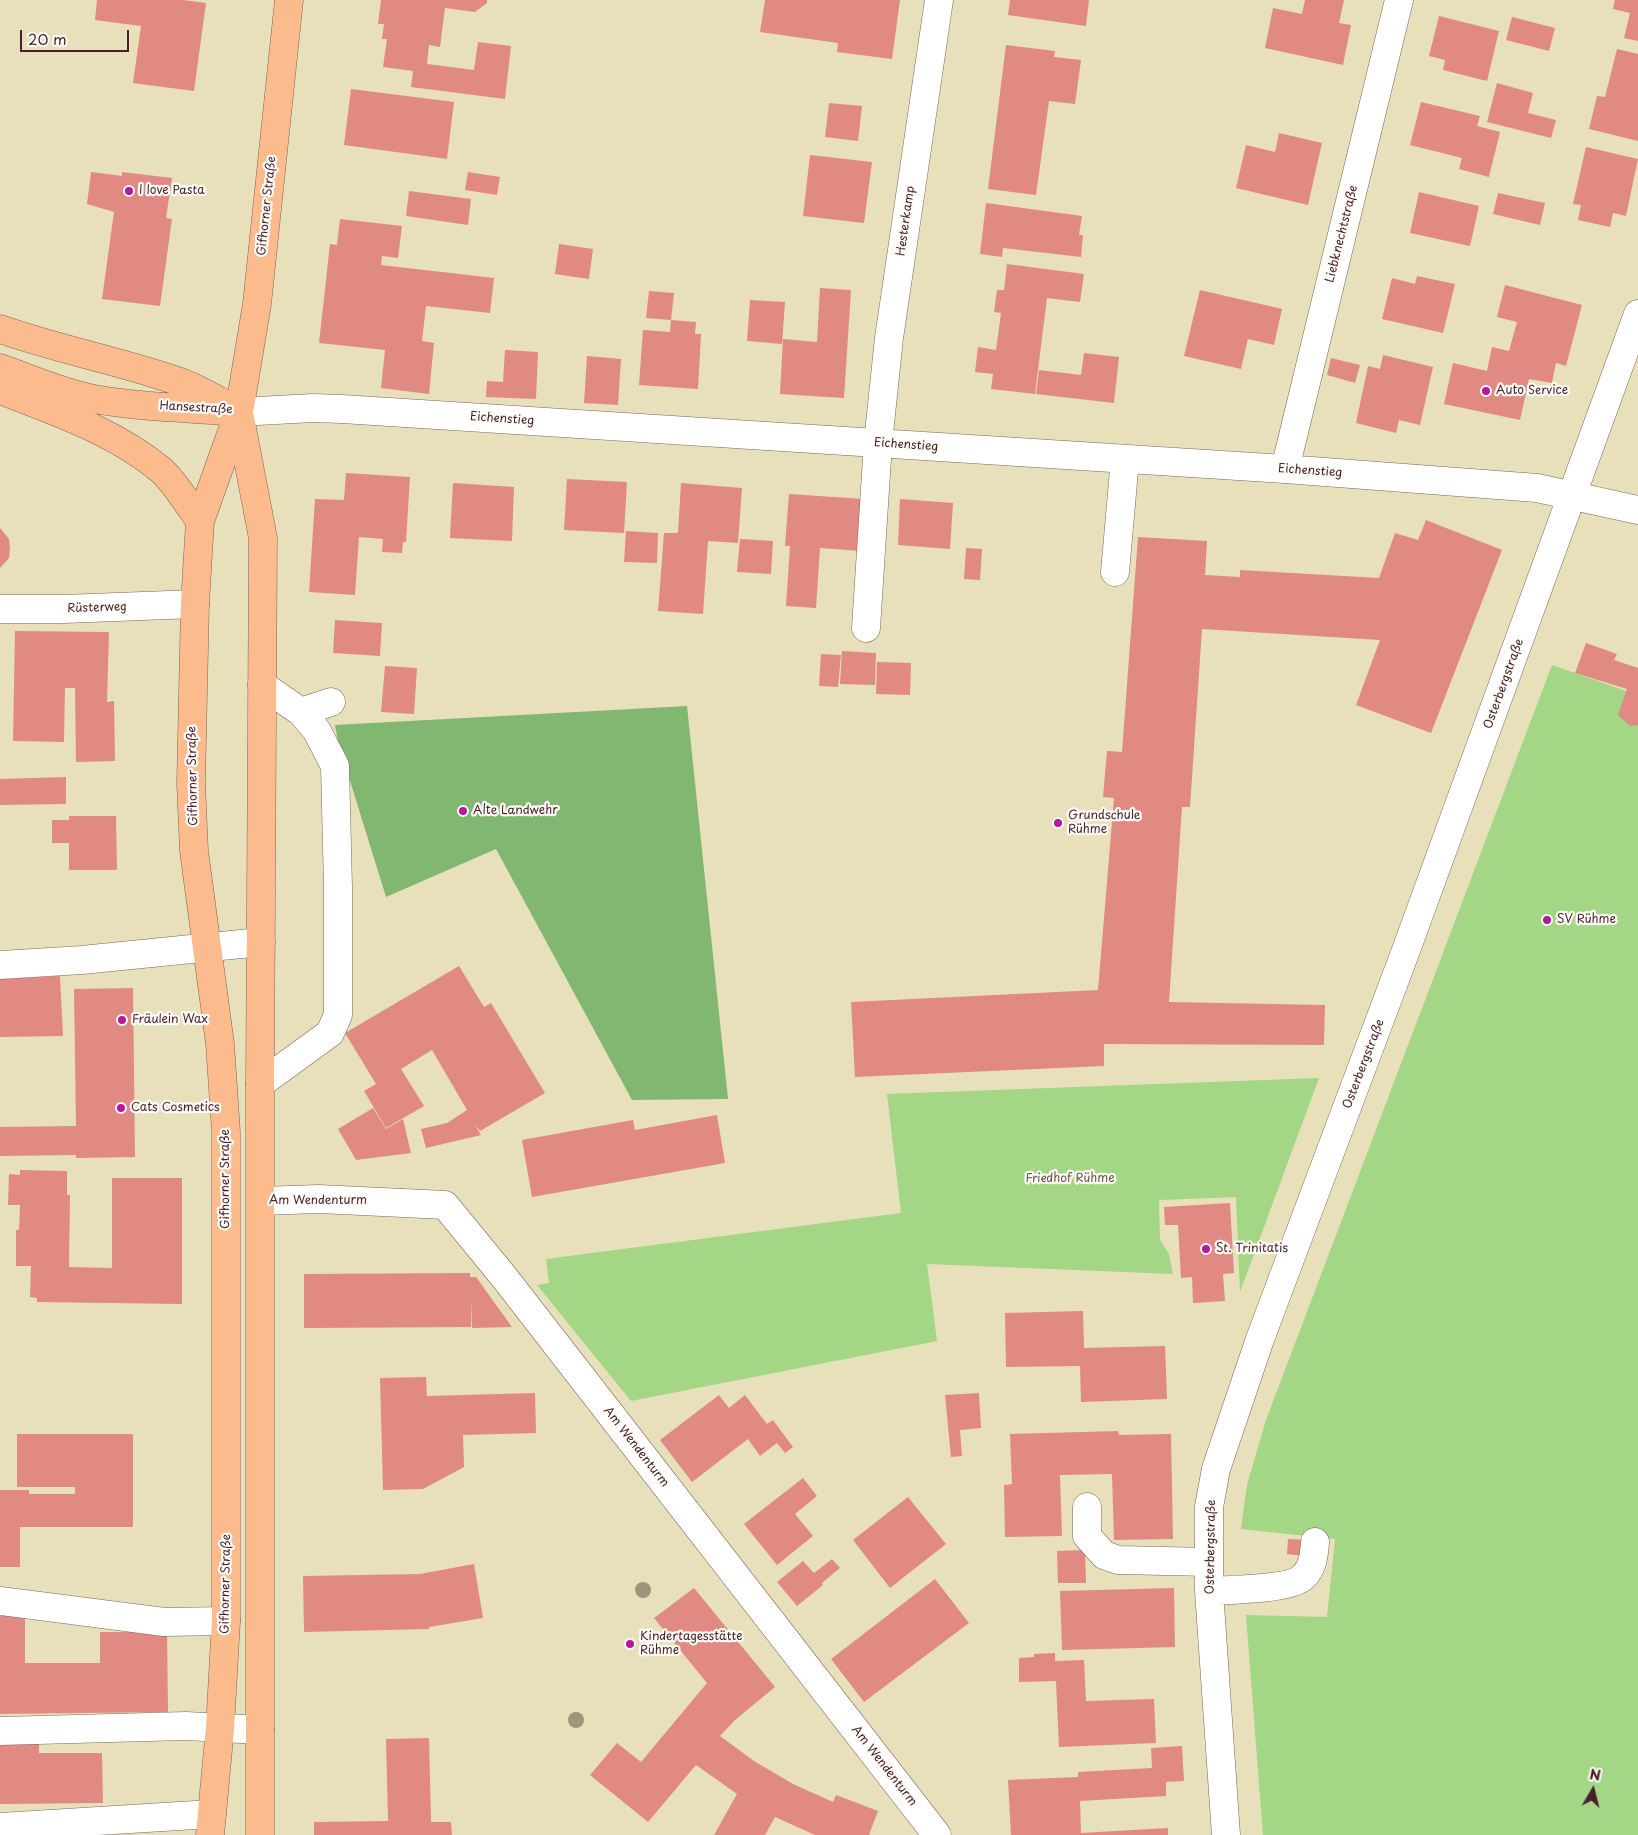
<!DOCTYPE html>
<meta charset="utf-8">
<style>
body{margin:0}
#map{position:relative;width:1638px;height:1835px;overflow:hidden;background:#e7e0ba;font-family:"Playpen Sans",sans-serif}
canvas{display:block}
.north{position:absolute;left:1568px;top:1765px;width:50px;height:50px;-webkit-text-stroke:4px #fdfcf7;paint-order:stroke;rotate:8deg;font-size:14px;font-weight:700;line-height:20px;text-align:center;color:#4a1f2b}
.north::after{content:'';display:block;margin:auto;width:18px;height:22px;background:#4a1f2b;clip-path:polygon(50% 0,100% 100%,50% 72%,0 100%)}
.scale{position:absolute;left:20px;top:30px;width:109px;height:22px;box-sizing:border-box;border:2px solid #4a1f2b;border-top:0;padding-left:6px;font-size:15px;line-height:18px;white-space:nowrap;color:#4a1f2b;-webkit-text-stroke:4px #fdfcf7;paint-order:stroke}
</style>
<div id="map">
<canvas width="1638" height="1835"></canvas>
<div class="north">N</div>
<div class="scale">20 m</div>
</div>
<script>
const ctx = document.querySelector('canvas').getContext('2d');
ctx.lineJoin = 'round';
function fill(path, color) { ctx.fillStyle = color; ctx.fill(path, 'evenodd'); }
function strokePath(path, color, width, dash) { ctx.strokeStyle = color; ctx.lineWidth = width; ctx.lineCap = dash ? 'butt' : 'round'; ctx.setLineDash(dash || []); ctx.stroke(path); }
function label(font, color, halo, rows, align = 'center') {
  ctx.font = font + ' "Playpen Sans",sans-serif'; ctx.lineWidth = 4.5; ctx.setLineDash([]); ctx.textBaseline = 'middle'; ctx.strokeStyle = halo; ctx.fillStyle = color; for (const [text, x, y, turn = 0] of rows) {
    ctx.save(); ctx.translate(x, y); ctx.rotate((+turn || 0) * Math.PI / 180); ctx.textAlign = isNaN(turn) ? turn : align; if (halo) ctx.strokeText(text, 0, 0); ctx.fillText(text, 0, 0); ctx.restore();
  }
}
const green = new Path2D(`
 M1552 665 1638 695V1835H1263L1246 1615 1327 1617 1335 1539 1241 1529 1247 1485 1266 1420Z
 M1319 1078 1240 1292 1236 1197 1159 1200 1160 1240 1169 1254 1173 1274 927 1264 937 1341 631 1401 537 1285 549 1283 546 1259 901 1213 887 1094Z`);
const forest = new Path2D(`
 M687 706 728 1099 632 1100 496 849 386 897 338 742 335 725Z`);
const building = new Path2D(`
 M97 0H183L206 3 194 91 133 83 141 26 95 20Z
 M381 0H487V3L475 12 445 8 440 47 429 45 427 64 474 70 478 42 511 46 505 99 411 87 413 71 383 67 387 39H382L384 24H378Z
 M765 0H900L892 59 837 52 838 43 760 32Z
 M1010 0H1089L1086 26 1008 15Z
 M1305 0H1344L1339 23 1351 25 1343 65 1265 48 1273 8 1302 14Z
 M1615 0H1638V41L1624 38 1630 13 1613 9Z
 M1439 16 1499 31 1487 81 1443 70 1445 60 1429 56Z
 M1512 17 1555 28 1549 51 1506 40Z
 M1006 45 1055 51 1054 57 1081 60 1075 104 1049 101 1036 195 988 189Z
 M1617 49 1638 54V141L1589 129 1597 96 1605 97Z
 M1497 83 1533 93 1528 113 1556 120 1551 138 1487 122Z
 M351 89 454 102 447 159 344 145Z
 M1421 102 1480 116 1477 126 1500 132 1489 177 1459 169 1462 158 1410 145Z
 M829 103 862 106 858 141 825 137Z
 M1279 133 1322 143 1308 205 1236 188 1246 145 1275 152Z
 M1586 147 1638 159 1626 216 1613 213 1610 227 1578 220 1581 205 1573 204Z
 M810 155 872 162 864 223 803 216Z
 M91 172 122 176V172L172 178 166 218 172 219 160 306 102 299 114 212 87 204Z
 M468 172 500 177 497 195 465 190Z
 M409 191 471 199 468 225 406 216Z
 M1419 192 1479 206 1470 246 1410 233Z
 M1498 193 1545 203 1540 225 1493 214Z
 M986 203 1082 216 1079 235H1083L1081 257 1003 248 1002 257 980 254Z
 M340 219 402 226 398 258 382 256 381 265 494 278 490 313 426 306 422 341 434 343 429 394 381 388 385 350 319 343 330 244 337 245Z
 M559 244 593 249 589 279 555 274Z
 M1007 264 1084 274 1080 302 1047 298 1035 394 991 389 993 374 975 372 978 347 996 350 1001 313 994 312 997 290H1004Z
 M1417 276 1455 284 1443 333 1382 319 1392 278 1415 284Z
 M1505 285 1582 305 1566 366 1556 363 1552 383 1529 379 1520 420 1444 404 1453 363 1487 371 1492 347 1509 351 1517 322 1497 317Z
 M820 288 851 290 844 398 780 394 783 339 817 342Z
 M1200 290 1282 309 1274 345 1248 339 1241 369 1184 356Z
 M649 291 674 293 671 320 696 322 695 334H701L698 389 639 385 643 330 670 332 671 320 646 318Z
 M750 300 785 302 782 344 747 341Z
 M505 350 538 352 536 399 486 397 487 381 503 382Z
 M1084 353 1119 357 1114 403 1036 394 1039 370 1081 375Z
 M1383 355 1433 367 1420 425 1399 420 1396 433 1356 423 1368 366 1380 369Z
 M587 356 621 359 618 405 584 403Z
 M1331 358 1360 365 1355 383 1327 375Z
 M346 473 410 477 406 542H403L402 553 382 552 383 539 359 537 355 595 309 592 315 499 344 500Z
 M567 479 627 482 624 533 564 530Z
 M453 483 514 487 512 541 450 538Z
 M681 483 742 488 738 543 708 541 703 614 658 611 664 533H678Z
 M789 494 864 499 861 551 820 548 816 608 786 606 790 546H785Z
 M900 499 953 503 950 549 898 545Z
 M1426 520 1502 550 1431 733 1356 705 1380 640 1202 629 1190 807H1182L1169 1002 1325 1005 1324 1045 1104 1044V1066L855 1077 851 1002 1098 990 1114 798 1103 797 1107 751 1122 752 1138 537 1207 541 1205 575 1240 577V570L1379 578 1395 533 1418 540Z
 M0 528 9 539 10 548 9 558 0 568Z
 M626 531 658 533 657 563 624 562Z
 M740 539 773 541 771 574 737 572Z
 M966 548 982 549 980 580 964 579Z
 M335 620 382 623 380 656 333 653Z
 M15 631 109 632 107 702 114 701 115 761 76 762 75 688H65L64 742 13 741Z
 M1586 643 1617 654 1614 660 1638 668V725L1630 726 1618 715 1627 689 1575 673Z
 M842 651 876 653 875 685 840 684Z
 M821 654 841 655 838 687 819 686Z
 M877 662 911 663 910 695 876 694Z
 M385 666 417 668 414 714 381 712Z
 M66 777V804L0 805V779Z
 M69 816H116L117 870H69V843H52V820H69Z
 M459 966 484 1007 491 1003 545 1093 480 1131 474 1123 481 1135 426 1148 421 1129 447 1123 467 1110 432 1050 401 1069 424 1106 386 1128 364 1091 376 1084 345 1033Z
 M60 976 63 1036 0 1037V979Z
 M133 988 135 1157 76 1158V1155L0 1156V1127L76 1126 74 989Z
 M373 1108 386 1129 403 1119 411 1153 356 1160 338 1129Z
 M717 1115 725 1163 532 1197 522 1140 633 1120 635 1130Z
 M20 1170 67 1171V1195H70L69 1267 112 1268V1178H182V1304L37 1302V1298L30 1297 31 1266H16V1230H19L20 1205H8L9 1174 20 1175Z
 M1230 1203 1234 1273 1223 1274 1225 1301 1193 1303 1192 1277 1181 1278 1178 1225H1165L1164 1207Z
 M470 1273V1277H476L512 1327 472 1328 471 1298V1327L304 1328V1274Z
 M1083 1311 1084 1348 1165 1346 1167 1399 1081 1402 1080 1366 1006 1367 1005 1313Z
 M426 1377 427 1396 535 1393 536 1433 463 1435 464 1467 423 1489 383 1490 380 1378Z
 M979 1393 981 1428 960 1430 962 1456 951 1457 945 1395Z
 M719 1395 729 1408 745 1395 767 1424 773 1420 793 1447 785 1453 777 1443 760 1456 748 1439 692 1482 660 1440Z
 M1118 1431 1119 1435 1171 1434 1173 1539 1114 1540 1112 1474 1060 1475 1062 1536 1005 1537 1004 1485 1012 1484 1010 1434Z
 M17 1434H133V1527H20V1567H0V1490H29V1494H75V1487H17Z
 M803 1478 817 1496 795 1514 813 1536 777 1565 744 1524Z
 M908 1497 946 1544 890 1588 853 1540Z
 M1288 1539 1306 1540 1305 1556 1287 1554Z
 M1085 1550 1086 1583H1058L1057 1551Z
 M832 1559 840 1568 822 1583 823 1585 797 1606 777 1582 803 1561 814 1573Z
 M474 1564 483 1618 429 1627V1629L304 1632 303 1576 420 1574Z
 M935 1579 969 1623 864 1702 831 1659Z
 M694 1588 775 1687 735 1720 720 1736 754 1761 793 1784 833 1802 836 1795 878 1811 869 1835H815L775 1817 765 1835H714L737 1794 696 1765 648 1822 590 1775 617 1743 641 1762 707 1683 654 1618Z
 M1174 1588 1175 1647 1062 1650 1060 1591Z
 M0 1616H25V1663H100V1632H167L168 1712 0 1714Z
 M1055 1653V1661L1084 1660 1086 1701 1154 1699 1156 1743 1059 1747 1056 1681 1019 1682V1658L1034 1657V1654Z
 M429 1738 431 1822H451L452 1835H314V1822L388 1821 386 1739Z
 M0 1739H39V1753H102L103 1803 0 1804Z
 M1182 1746 1184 1781 1166 1782V1796L1080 1801 1081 1833 1168 1828V1835H1011L1008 1780 1078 1777V1772L1152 1768 1151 1748Z`);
const minor = new Path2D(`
 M239 412 313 408 342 409 1285 469 1537 488 1638 510
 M1285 469 1399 0
 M1115 572 1125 459
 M0 609H64L195 604
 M866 628 878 443 889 338 939 0
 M301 712 331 702
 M0 965 82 960 261 942
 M260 1084 330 1033 338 1015V887L335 766 317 731 301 712 262 685
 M261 1201 319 1199 445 1205 504 1277 937 1835
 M1087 1507V1536L1104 1555 1118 1560 1209 1562
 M1209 1591C1228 1590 1292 1589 1303 1577 1313 1568 1314 1555 1315 1542
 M0 1601 164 1622 226 1621
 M0 1731 186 1726 260 1730
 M0 1827 212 1814
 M1226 1835 1209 1591V1507L1216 1469 1260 1339 1405 953 1638 314`);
const major = new Path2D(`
 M0 329C59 350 121 361 180 382 200 389 220 402 239 412
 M0 368C31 379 62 393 94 399 138 407 183 408 227 411
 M0 390C56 412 114 431 161 470 173 480 190 507 200 521
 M239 413 263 538 260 1084V1835
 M210 1835 220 1728 226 1621V1132L220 1044 194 851 191 783 195 604 200 521 239 412 257 304 289 0`);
const trees = [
 [643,1590],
 [576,1720]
];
const markers = [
 [129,191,5,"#b5179e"],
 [1486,391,5,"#b5179e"],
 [463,811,5,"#b5179e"],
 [1058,823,5,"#b5179e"],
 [1547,920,5,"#b5179e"],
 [122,1020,5,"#b5179e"],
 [121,1108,5,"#b5179e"],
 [1206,1249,5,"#b5179e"],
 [630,1644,5,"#b5179e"]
];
const poiNames = [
 ["I love Pasta",139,191],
 ["Auto Service",1496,391],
 ["Alte Landwehr",473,811],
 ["Grundschule",1068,816],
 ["Rühme",1068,830],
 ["SV Rühme",1557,920],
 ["Fräulein Wax",132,1020],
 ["Cats Cosmetics",131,1108],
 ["St. Trinitatis",1216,1249],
 ["Kindertagesstätte",640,1637],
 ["Rühme",640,1651]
];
const streetNames = [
 ["Gifhorner Straße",267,206,-84],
 ["Hesterkamp",906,221,-82],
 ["Liebknechtstraße",1342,234,-76],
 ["Hansestraße",196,408,3],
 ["Eichenstieg",502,419,4],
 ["Eichenstieg",906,445,4],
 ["Eichenstieg",1310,471,4],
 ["Rüsterweg",97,608,-2],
 ["Osterbergstraße",1504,684,-70],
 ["Gifhorner Straße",193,776,-91],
 ["Osterbergstraße",1364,1064,-69],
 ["Gifhorner Straße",226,1179,-90],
 ["Am Wendenturm",318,1201],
 ["Am Wendenturm",636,1447,52],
 ["Osterbergstraße",1211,1547,-89],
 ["Gifhorner Straße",226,1584,-89],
 ["Am Wendenturm",884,1766,52]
];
const parkNames = [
 ["Friedhof Rühme",1070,1179]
];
fill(green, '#a3d685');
fill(forest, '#82b772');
fill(building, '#e08a83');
strokePath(minor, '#81635d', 29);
strokePath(major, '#81635d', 29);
strokePath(minor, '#fff', 28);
strokePath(major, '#fbbb8d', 28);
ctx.fillStyle = '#a0947a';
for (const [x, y] of trees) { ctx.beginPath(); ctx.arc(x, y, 8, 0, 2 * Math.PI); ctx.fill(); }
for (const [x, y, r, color] of markers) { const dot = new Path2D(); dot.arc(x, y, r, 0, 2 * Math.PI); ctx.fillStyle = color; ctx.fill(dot); strokePath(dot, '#fdfcf7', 2); }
label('12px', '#4a1f2b', '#fdfcf7', poiNames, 'left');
label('12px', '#4a1f2b', '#fdfcf7', streetNames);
label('12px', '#655646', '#fdfcf7', parkNames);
</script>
